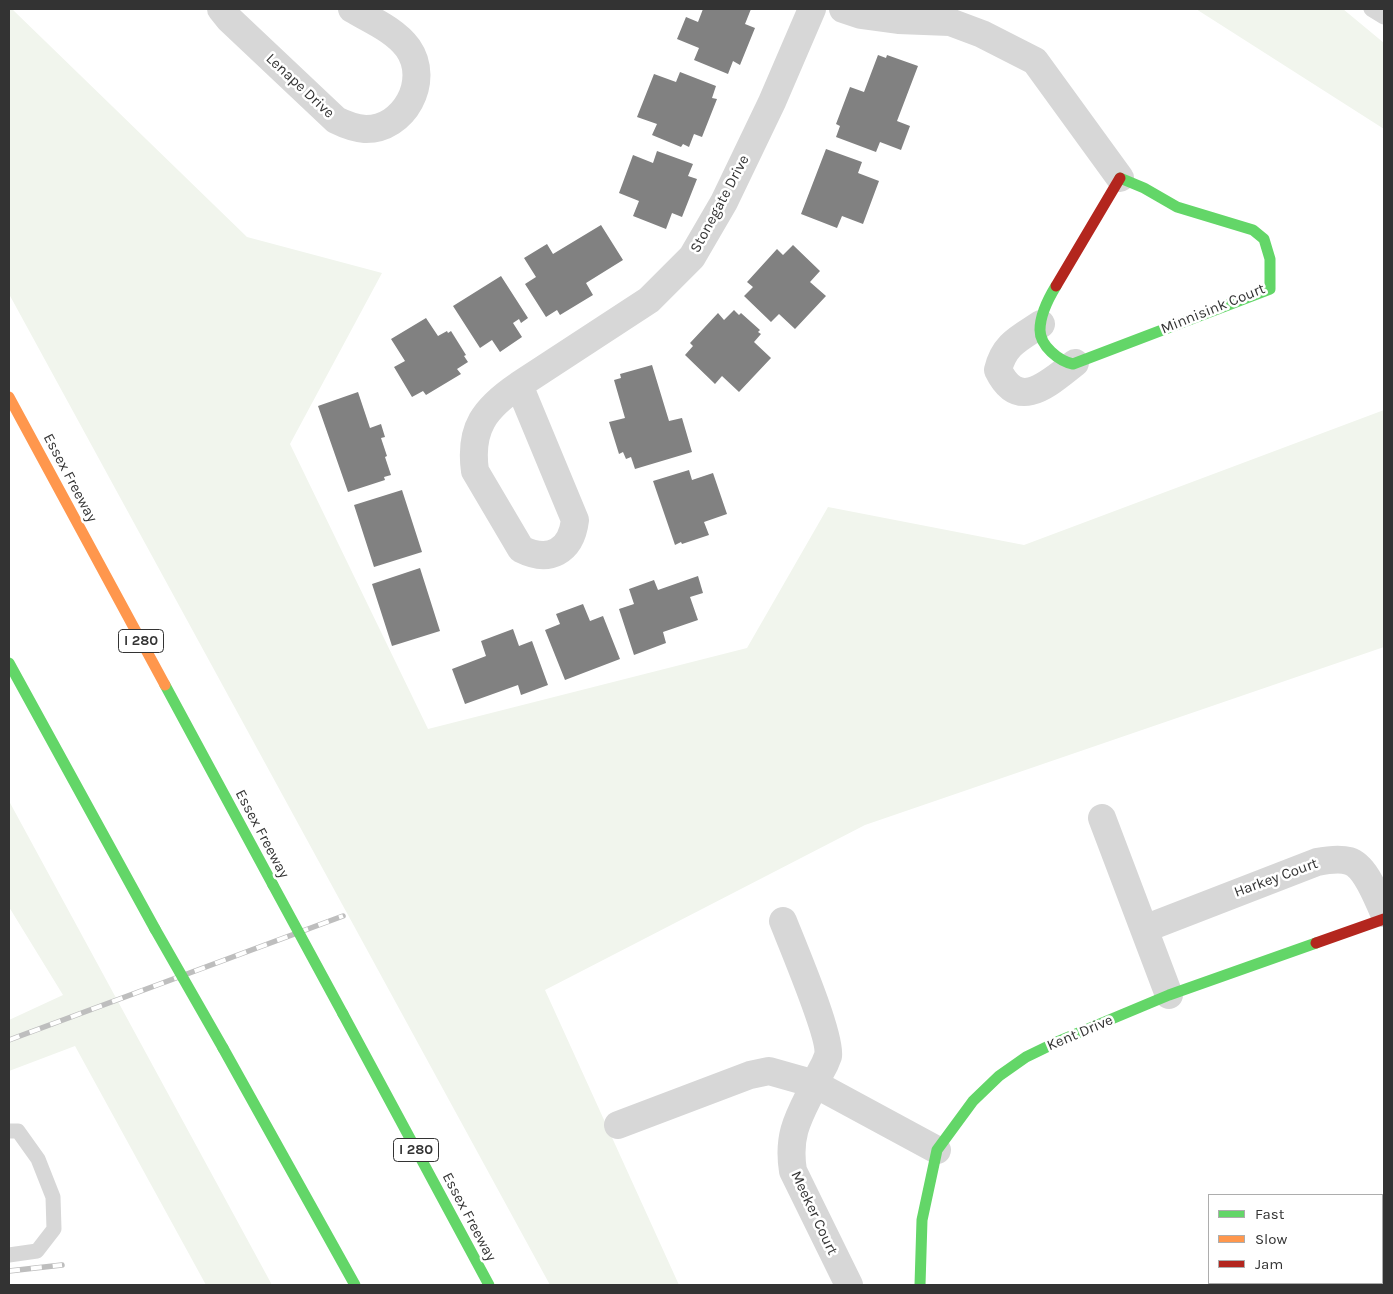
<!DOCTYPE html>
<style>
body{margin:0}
#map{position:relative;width:1393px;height:1294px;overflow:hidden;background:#fff;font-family:Karla,sans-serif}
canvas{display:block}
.frame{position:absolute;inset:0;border:10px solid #333;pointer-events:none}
.legend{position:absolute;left:1208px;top:1194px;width:175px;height:90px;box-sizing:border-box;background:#fff;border:1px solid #adadad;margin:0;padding:6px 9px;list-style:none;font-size:15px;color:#333}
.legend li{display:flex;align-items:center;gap:10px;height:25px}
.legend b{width:25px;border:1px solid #adadad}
</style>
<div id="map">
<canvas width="1393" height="1294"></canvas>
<div class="frame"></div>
<ul class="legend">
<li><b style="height:6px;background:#63d668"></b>Fast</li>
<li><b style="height:6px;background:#ff974d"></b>Slow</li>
<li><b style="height:6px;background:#b3261e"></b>Jam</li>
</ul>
</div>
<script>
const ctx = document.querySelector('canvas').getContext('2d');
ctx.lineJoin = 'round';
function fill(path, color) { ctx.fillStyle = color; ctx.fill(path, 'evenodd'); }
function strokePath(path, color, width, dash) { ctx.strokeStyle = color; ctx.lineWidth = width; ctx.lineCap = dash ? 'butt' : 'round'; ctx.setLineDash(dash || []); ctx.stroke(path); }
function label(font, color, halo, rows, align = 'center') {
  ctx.font = font + ' Karla,sans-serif'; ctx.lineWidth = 5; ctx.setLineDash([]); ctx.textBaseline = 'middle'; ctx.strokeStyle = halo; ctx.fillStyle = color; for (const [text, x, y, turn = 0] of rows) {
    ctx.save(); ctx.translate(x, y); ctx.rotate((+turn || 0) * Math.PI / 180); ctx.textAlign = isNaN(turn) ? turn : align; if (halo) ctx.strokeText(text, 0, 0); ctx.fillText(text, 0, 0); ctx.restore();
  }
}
const green = new Path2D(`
 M9 9H12L247 237 382 273 290 444 428 729 747 648 828 507 1024 545 1384 410V647L865 825 545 990 679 1285H550L9 294Z
 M1196 9H1343L1384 43V129Z
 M9 801 272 1285H206L75 1046 9 1071V1020L63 995 9 907Z`);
const building = new Path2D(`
 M703 9H751L745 24 755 28 740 65 733 61 728 74 694 60 699 48 677 39 686 17 698 22Z
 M878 55 886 58 887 55 918 66 897 121 910 126 901 150 880 142 876 152 836 137 840 126 836 124 850 87 864 92Z
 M680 72 716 86 712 98 717 99 702 137 694 134 689 147 683 144 681 147 652 135 657 124 637 117 654 74 676 82Z
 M826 149 862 162 858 173 879 181 863 224 842 216 837 228 801 214Z
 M657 151 693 164 688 176 697 179 682 217 672 213 666 229 633 216 639 201 619 193 633 155 653 163Z
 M601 225 623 260 586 283 593 295 560 315 557 310 546 317 525 284 536 277 524 258 547 244 553 254Z
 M793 245 820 271 810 282 826 296 795 329 779 314 771 322 744 296 753 287 747 282 777 249 783 255Z
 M501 276 528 318 521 323 519 319 513 323 522 337 500 352 492 340 480 348 453 306Z
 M734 310 739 315 741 313 760 330 758 332 761 334 754 342 771 358 739 392 722 376 715 384 685 355 693 346 690 343 718 313 724 320Z
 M426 318 438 336 447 331 448 333 451 331 466 355 464 356 468 362 457 369 461 374 426 395 423 391 412 397 394 367 405 361 391 339Z
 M652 365 669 421 682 418 692 452 635 469 631 457 626 459 623 452 619 454 609 422 625 418 614 380 621 378 620 374Z
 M358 392 370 428 381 424 385 437 381 438 387 456 385 457 391 475 384 477 385 480 348 492 318 406Z
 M689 470 692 480 713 473 727 514 704 522 709 535 682 544 681 542 675 545 653 481Z
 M402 490 422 552 374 567 354 505Z
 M420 568 440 631 392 646 372 584Z
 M698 576 703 593 690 597 698 620 663 632 666 643 634 655 619 609 634 604 629 589 654 580 658 590Z
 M583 604 590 621 603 616 620 659 565 680 545 630 560 624 556 614Z
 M513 629 519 646 532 641 548 685 521 695 518 685 465 704 452 669 486 656 481 641Z`);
const lane = new Path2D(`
 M1371 9 1384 17
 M9 1131H18L38 1159 53 1197 54 1229 37 1251 9 1255`);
const street = new Path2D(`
 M221 9 229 19 336 120C346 125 354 128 365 129 404 130 431 81 408 48 395 30 371 20 352 9
 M843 9 861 15 898 20 950 22 982 34 1035 61 1120 178
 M1041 324C1020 338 1004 344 998 370 1019 413 1049 383 1075 363
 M519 385 649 300 692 257 724 202 772 102 812 9
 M519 385 575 520C571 552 549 563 521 549L475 471C469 428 485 408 519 385Z
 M1102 818 1169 995
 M783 921C792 944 832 1038 828 1056 826 1062 823 1068 820 1073 804 1110 786 1128 793 1171L849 1285
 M1144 929 1317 862C1327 860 1339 858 1349 861 1366 866 1377 898 1384 913
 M618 1125 750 1075 769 1071 815 1084 937 1150
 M1364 1283 1365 1285`);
const fast = new Path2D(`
 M1056 286C1048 299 1040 315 1040 330 1040 346 1059 361 1073 364L1270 289V259L1264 239 1253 230 1177 207 1144 188 1120 178
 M9 663 155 929
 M165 685 273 885
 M343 1014 489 1285
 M223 1048 355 1285
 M920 1285 922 1220 937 1150 973 1101 999 1076 1026 1057 1059 1041 1169 995 1316 943`);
const slow = new Path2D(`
 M9 397 165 685`);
const jam = new Path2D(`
 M1056 286 1120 178
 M1316 943 1384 919`);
const rail = new Path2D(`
 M9 1040 343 916
 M9 1271 62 1265`);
const fastBridge = new Path2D(`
 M273 885 343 1014
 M155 929 223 1048`);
const shields = [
 [141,641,45],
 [416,1150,45]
];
const shieldNames = [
 ["I 280",141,641],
 ["I 280",416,1150]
];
const streetNames = [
 ["Lenape Drive",300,86,43],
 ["Stonegate Drive",720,204,-62],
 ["Minnisink Court",1213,309,-22],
 ["Essex Freeway",70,478,62],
 ["Essex Freeway",262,834,62],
 ["Harkey Court",1276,878,-20],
 ["Kent Drive",1080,1033,-23],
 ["Meeker Court",814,1213,65],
 ["Essex Freeway",469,1217,62]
];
fill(green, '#f1f5ed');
fill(building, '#818181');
strokePath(lane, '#d7d7d7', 15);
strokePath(street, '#d7d7d7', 28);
strokePath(fast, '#63d668', 11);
strokePath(slow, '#ff974d', 11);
strokePath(jam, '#b3261e', 11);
strokePath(rail, '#bebebe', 5.5);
strokePath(rail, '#fff', 4, [11]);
strokePath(fastBridge, '#63d668', 11);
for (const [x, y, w] of shields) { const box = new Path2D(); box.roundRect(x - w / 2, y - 11.5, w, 23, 4); ctx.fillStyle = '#fff'; ctx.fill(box); strokePath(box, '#333', 1); }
label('bold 14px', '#333', null, shieldNames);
label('15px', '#333', '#fff', streetNames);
</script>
